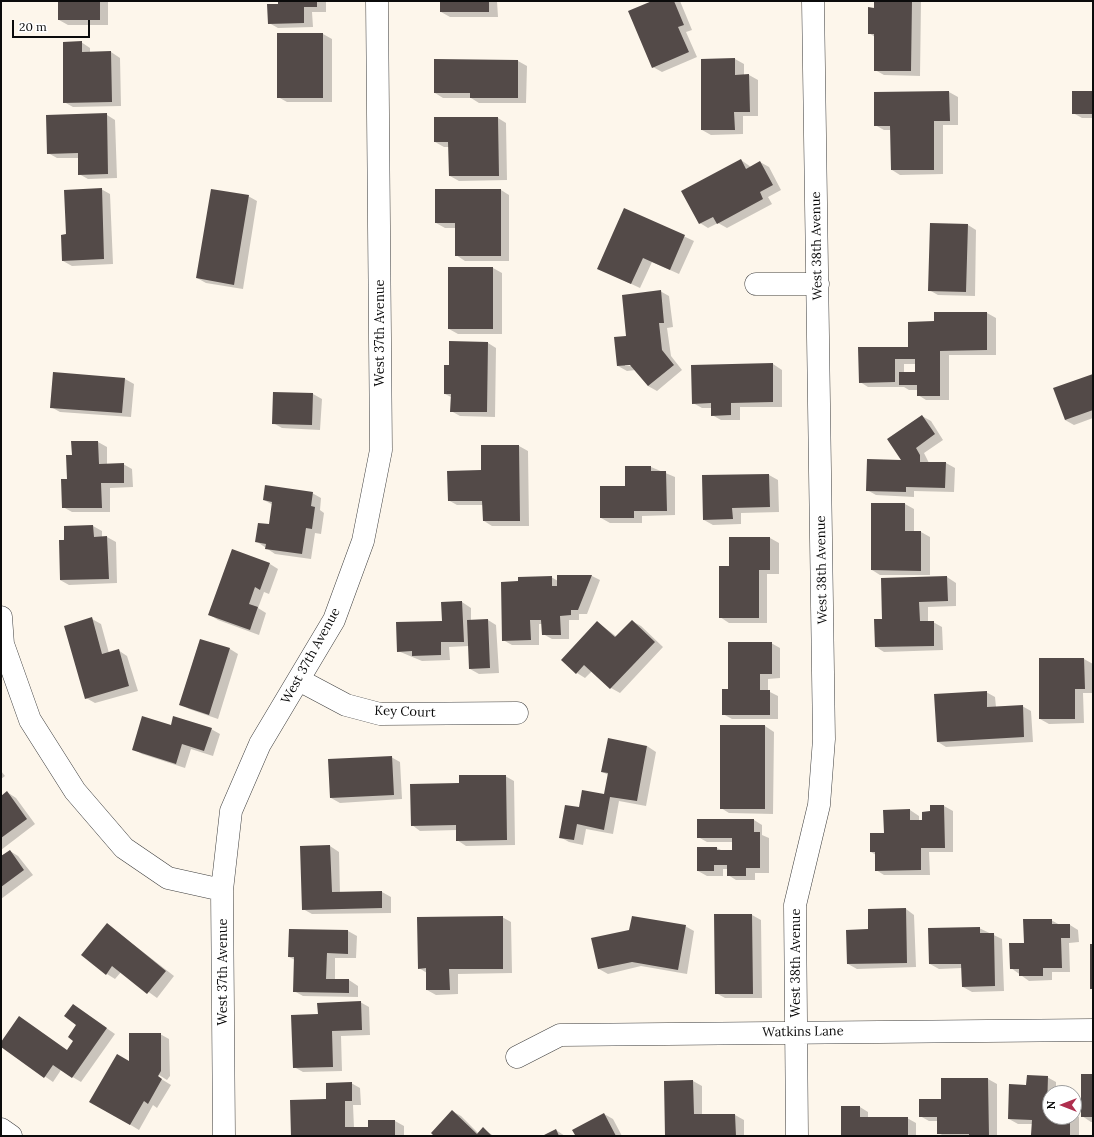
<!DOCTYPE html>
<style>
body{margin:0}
#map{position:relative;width:1094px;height:1137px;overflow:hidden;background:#fdf6eb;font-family:Lora,serif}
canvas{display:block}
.frame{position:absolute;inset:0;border:2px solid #0b0b0b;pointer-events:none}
.north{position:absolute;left:1042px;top:1085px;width:40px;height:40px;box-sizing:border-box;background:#fff;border:1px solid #9d9d9d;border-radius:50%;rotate:270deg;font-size:11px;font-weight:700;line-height:16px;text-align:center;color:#0b0b0b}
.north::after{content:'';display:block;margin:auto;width:14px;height:18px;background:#af2f4e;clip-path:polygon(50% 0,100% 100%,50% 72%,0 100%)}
.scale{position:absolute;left:12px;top:20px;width:78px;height:18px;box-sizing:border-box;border:2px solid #0b0b0b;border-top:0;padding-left:5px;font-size:12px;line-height:14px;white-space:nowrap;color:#0b0b0b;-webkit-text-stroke:3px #fff;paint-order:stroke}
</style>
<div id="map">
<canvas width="1094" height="1137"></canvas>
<div class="frame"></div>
<div class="north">N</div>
<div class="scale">20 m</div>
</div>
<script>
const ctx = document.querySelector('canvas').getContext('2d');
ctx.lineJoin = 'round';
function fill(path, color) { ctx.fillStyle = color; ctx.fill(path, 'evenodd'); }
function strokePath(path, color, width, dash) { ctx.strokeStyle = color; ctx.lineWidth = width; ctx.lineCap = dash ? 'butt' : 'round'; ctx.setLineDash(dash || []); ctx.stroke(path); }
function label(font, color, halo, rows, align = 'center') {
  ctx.font = font + ' Lora,serif'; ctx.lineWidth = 4; ctx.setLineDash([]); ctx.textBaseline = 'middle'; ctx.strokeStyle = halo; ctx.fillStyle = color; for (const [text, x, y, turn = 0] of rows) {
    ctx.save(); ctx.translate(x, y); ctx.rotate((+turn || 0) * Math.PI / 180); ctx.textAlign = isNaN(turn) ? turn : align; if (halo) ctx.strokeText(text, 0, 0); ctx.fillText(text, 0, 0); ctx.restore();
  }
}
const shadow = new Path2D(`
 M59 1H108V25H68L59 20Z
 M279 1H326V12H312L313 27 278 28 269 23 279 5Z
 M441 1H497L498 17H450L441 12Z
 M655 1H680L692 30 686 32 697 57 662 72 653 67Z
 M875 1H921L920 76 884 75 875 70V37L869 33Z
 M278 34H323L332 39V102H287L278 97Z
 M81 42 90 48V53L111 52 120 58 121 106 73 107 64 102Z
 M735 59 744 64V75H749L758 80V116H743V134L711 135 702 130Z
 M518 61 527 66 526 103H479L471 98H443L435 93Z
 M949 92 958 97V125H943V174L900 175 892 170 891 130H884L875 125Z
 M1093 92V118H1082L1073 113Z
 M107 115 115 120 117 178 88 179 79 174V158H57L48 153Z
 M498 118 506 123 507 180 459 181 450 176 449 147H444L435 142Z
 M741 160 751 167 760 162 769 167 781 190 768 197 772 204 727 228 718 223 708 228 700 223Z
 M101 189 110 194 113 264 72 266 63 261 67 235Z
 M501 190 509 195V261H465L456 255V228H445L436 223Z
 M248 196 257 201 243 289 206 283 197 278Z
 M625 209 694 241 679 274 652 262 640 288 599 269Z
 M968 225 976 230 975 296 938 295 929 290Z
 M493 268 502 273V334H458L449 329Z
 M660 291 669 296 673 327 667 328 671 356 682 370 657 391 648 386 636 370 627 371 618 366 627 337ZM625 364 635 366H625Z
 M987 313 996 318V355H949V400H926L918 395V390H909L904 387H868L860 382 909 348 935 322ZM904 364H916V373H904Z
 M488 343 496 348 495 417 460 416 451 411V397L445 394 450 366Z
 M773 364 782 370V407H740V420H721L712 415V408H702L693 403Z
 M1093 375V418L1074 425 1065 420Z
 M125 379 134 384 131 417 60 412 51 407Z
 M274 393 313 394 322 399 320 430 282 428 273 423Z
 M922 416 931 421 943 440 924 453 929 463H946L955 468 954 492 914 491V497L876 495 867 490 903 461Z
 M98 442 107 447V465L123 464 132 469 133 487 110 488V512H72L63 507 73 456Z
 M519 446 528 451 529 526H492L484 521 483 505H457L448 500 482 471Z
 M651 467 675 477V515L642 516V523H610L601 518 626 487Z
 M769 475 778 480 779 512 741 513V524L713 525 704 520Z
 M312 493 321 498 320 510 324 513 321 534 315 533 311 559 275 554 256 541 270 526 273 505 264 500Z
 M905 504 914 509V532H921L930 537V575H880L872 570Z
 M93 526 102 531V537H107L116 542 117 583 69 585 60 580 65 527Z
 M770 538 779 543V574H767V623H729L720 617 730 567Z
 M270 564 278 569 269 594 264 592 258 608 266 613 259 635 218 620 210 615Z
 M592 576 600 580 587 614H579V620H569V639H552L543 634 542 624H539V645H512L503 640 519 582 551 577 558 581Z
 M947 577 956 583V606L928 607V622H933L942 627 943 650 884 652 876 647 883 620 882 579Z
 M462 602 471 608V621L488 620 496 625 499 673 479 674 470 669 469 646 449 647 450 660 422 661 398 651 443 622Z
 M92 619 101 624 109 653 118 650 127 656 138 691 95 703 86 698Z
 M632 621 641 626 663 647 620 693 611 688 592 671 585 678 577 673 597 622 617 637Z
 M200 640 230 649 238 654 218 719 189 709 180 704Z
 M771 643 780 648V678L768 679V691L778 696V719H732L723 714 729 690Z
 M1084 659 1093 664V693H1083L1084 723 1049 724 1040 719Z
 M986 692 995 697 996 707 1022 706 1031 711 1033 742 946 747 938 742Z
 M765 726 774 732 773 814 729 813 721 808Z
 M211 729 220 734 213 756 191 749 185 768 142 754 133 749Z
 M647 746 656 752 646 806 619 801 613 834 586 829 583 845 569 842 560 837 580 808 605 795 609 775 602 772Z
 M391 757 400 762 402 799 340 803 331 798Z
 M1 771 5 776 1 779Z
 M505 776 514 781 515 845 466 846 457 840V830L420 831 412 825 460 784Z
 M7 792 16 798 35 824 1 850V797Z
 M931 806H944L953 811V852H929L930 875H884L876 870V855L871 852 885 834 910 810 919 816V821H923L931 812Z
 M754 820 762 825V835L769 838V873H755V880H736L728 875V869H723V876H707L698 871 717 848 723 851H733V842H707L698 837Z
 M330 846 339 852 340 893 382 892 391 897V913L312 914 303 909 301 847Z
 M10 851 18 856 33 875 1 899V856Z
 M906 909 914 915 916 967 857 969 848 964 870 930Z
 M752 915 761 920 762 998H725L716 993Z
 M502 917 511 922 512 973 458 974V994L436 995 427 990V973L419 968Z
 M1051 920 1060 925H1070L1078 930 1079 942 1069 943 1070 972H1052V980L1029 981 1011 968 1025 944Z
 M107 924 174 976 157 998 121 972 115 979 107 974Z
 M685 926 694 931 687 974 641 966 608 974 599 969 592 939Z
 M979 928 1002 939 1004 991 972 992 963 987 962 968 939 969 930 964Z
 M348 931 357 936 356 958H335V980H349L358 986V997L303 996 294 991 295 960 289 957Z
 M360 1002 369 1007 370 1035 341 1036 342 1071 303 1072 294 1067 319 1015Z
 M73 1005 115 1034 81 1082 61 1070 53 1082 1 1046V1043L68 1051 74 1041 77 1025Z
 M160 1034 169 1039 170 1076 167 1080 159 1075 158 1077 171 1085 157 1108 153 1105 139 1130 91 1101Z
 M1093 1075V1122H1091L1082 1116Z
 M1047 1077 1056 1082V1093H1050V1117H1074V1114L1079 1117V1136H1035L1032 1134 1033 1124H1018L1009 1119 1027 1086Z
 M988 1079 997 1084V1136H944L938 1133V1121H929L920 1116 942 1100Z
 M693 1081 702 1086V1115H735L744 1120V1136H666Z
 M351 1083 360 1088 361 1105H353L354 1128H369L395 1121 404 1126V1136H292L327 1100Z
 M860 1107 868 1112V1118H907L916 1123V1136H842Z
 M452 1111 461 1116 478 1133 483 1129 494 1136H436Z
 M604 1114 613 1119 622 1136H574Z
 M556 1130 565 1136H544Z`);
const building = new Path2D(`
 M58 1H100V20H58Z
 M278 1H317V7H304V23L268 24 267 4H278Z
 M440 1H489V12H440Z
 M652 1H674L684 25 678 27 689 52 652 68 628 11Z
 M874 1H912L911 71H874V34H868V7L874 8Z
 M277 33H323V98H277Z
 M82 41V52L111 51 112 102 63 103V42Z
 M735 58V75L749 74 750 112H734L735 130H701V59Z
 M434 59 518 60V98H470V93H434Z
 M949 91 950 121H934V170H891L890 126H874V92Z
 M1072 91H1093V114H1072Z
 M107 113 108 174 78 175V153L47 154 46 115Z
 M434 117H498L499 176H449L448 142H434Z
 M741 159 746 169 760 161 773 185 760 192 763 199 717 224 713 217 699 224 681 191Z
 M102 188 104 259 62 261 61 235 66 234 64 190Z
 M211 189 249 195 234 285 196 278Z
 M435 189H501V256H455V223H435Z
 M624 208 685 235 670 270 643 258 631 284 597 269Z
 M930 223 968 224 966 292 928 291Z
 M448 267H493V329H448Z
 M661 290 664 323H659L662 350 674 365 648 386 630 365 617 366 614 337 626 336 622 295Z
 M934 312H987V350L940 351V396H917V385H899V372H915V359H895V382L859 383 858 347H908V322L934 321Z
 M449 341 488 342 487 412H450L451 394H444V365H449Z
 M773 363V402L731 403V415L711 416V403L692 404 691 365Z
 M53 372 125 378 122 413 50 408Z
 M1093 374V410L1065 420 1053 388Z
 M273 392 313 393 312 425 272 424Z
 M922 415 935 434 916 448 920 455V462H946L945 488 906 487V492L866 491 867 459 901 460 887 439Z
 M71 441H98L99 464 124 463V483H101L102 508H62L61 479H67L66 455H72Z
 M481 445H519L520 521H483L482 501H448L447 471 481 470Z
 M625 466H651V471H666L667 511H634V518H600V486H625Z
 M769 474 770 507 732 508 733 519 703 520 702 475Z
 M265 485 313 492 311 506 315 507 312 529 306 528 302 554 265 549 266 544 255 542 258 523 269 524 272 502 263 500Z
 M871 503H905V531H921V571L871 570Z
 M93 525 94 537 107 536 109 579 60 580 59 540H64V526Z
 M729 537H770V570H759V618H719V566H729Z
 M232 549 270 563 260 590 255 587 249 604 258 607 250 630 208 615Z
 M557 575H592L578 610H571V615L560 616 561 635H542L541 620H530L531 640 502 641 501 582 518 581V577L552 576V586H557Z
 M947 576 948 601 919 602 920 621H934V646L875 647 874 619H882L881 578Z
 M462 601 464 642H441V655L412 656V651L397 652 396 622 442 621 441 602Z
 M92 617 102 654 119 649 129 686 85 699 64 626Z
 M488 619 490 668 469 669 467 620Z
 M632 620 655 642 610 689 584 665 576 674 561 660 597 621 615 637Z
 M200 639 230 648 209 715 179 705Z
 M728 642H772V674H760V690H770V715H722V689H728Z
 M1039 658H1084L1085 689H1075V719H1039Z
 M987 691V707L1023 705 1024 737 937 742 934 694Z
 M142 716 171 725 173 716 212 728 204 751 182 744 176 764 132 750Z
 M720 725H765V809H720Z
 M608 738 647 746 637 801 610 797 604 830 577 824 574 840 559 838 565 805 579 807 582 790 604 794 608 773 601 772Z
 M392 756 394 795 330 798 328 759Z
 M459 775H506L507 840 456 841V825L411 826 410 784 459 783Z
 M7 791 27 819 1 838V796Z
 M930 805H944L945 848H921V870L875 871V852H870V833H884L883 810 910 809V820H922V812L930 811Z
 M697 819H754V832H760V868H746V876H727V865H714V871H697V847H717V850H732V838H697Z
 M330 845 332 892 382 891V908L302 910 300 846Z
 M10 850 24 870 1 887V856Z
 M906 908 907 963 847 964 846 930 868 929V909Z
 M714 914H752L753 994H715Z
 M503 916V969H449L450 990H426V968L418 969 417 917Z
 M632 916 686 925 678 970 632 962 598 969 591 938 629 930Z
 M1023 919H1052V924H1070V938H1061L1062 968H1043V976H1019V969H1010L1009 943H1024Z
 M107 923 166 971 147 994 112 966 106 975 81 955Z
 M980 927V933H994L995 986 962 987 961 964H929L928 928Z
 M289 929 348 930V954L327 953 326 979H349V993L293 992 294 957H288Z
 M1090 944H1093V989H1090Z
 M361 1001 362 1030 332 1031 333 1067 293 1068 291 1015 318 1014 317 1003Z
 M73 1004 107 1028 72 1078 53 1065 44 1078 1 1047V1042L19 1016 67 1050 73 1041 68 1037 76 1025 64 1016Z
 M129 1033H161V1071L158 1076 162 1079 148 1104 144 1101 130 1125 89 1102 117 1054 129 1061Z
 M1081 1074H1093V1117H1081Z
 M1027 1075 1048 1076 1047 1110 1050 1111V1117H1070V1136L1031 1135 1032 1120 1008 1119 1009 1084 1026 1085Z
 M941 1078H988L989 1136H969V1134H937V1117H919V1099H941Z
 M693 1080 694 1114H735L736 1136H665L664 1081Z
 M352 1082V1101H345V1127H368V1120H395V1136H291L290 1100 326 1099V1083Z
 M841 1106H860V1117H908V1136H841Z
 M452 1110 477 1134 483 1127 492 1136H434L431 1133Z
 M604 1113 616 1136H572L575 1135 572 1130Z
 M556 1129 559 1136H542Z`);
const minor = new Path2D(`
 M756 284H818
 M1 617 3 644 30 720 75 791 124 848 168 878 222 890
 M299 680 346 705 380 714 517 713
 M517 1057 560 1035 1093 1030
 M1 1129 11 1136
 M224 1136 222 890 231 811 260 744 334 620 363 541 381 450 377 1
 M797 1136 795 905 819 805 824 739 813 1`);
const streetNames = [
 ["West 38th Avenue",817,246,-91],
 ["West 37th Avenue",380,333,-90],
 ["West 38th Avenue",822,570,-91],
 ["West 37th Avenue",311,656,-61],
 ["Key Court",405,712,2],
 ["West 38th Avenue",796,963,-90],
 ["West 37th Avenue",223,972,-90],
 ["Watkins Lane",803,1032,-1]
];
fill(shadow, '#0003');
fill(building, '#534a48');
strokePath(minor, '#3e3e3e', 23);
strokePath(minor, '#fff', 22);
label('13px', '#0b0b0b', '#fff', streetNames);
</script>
